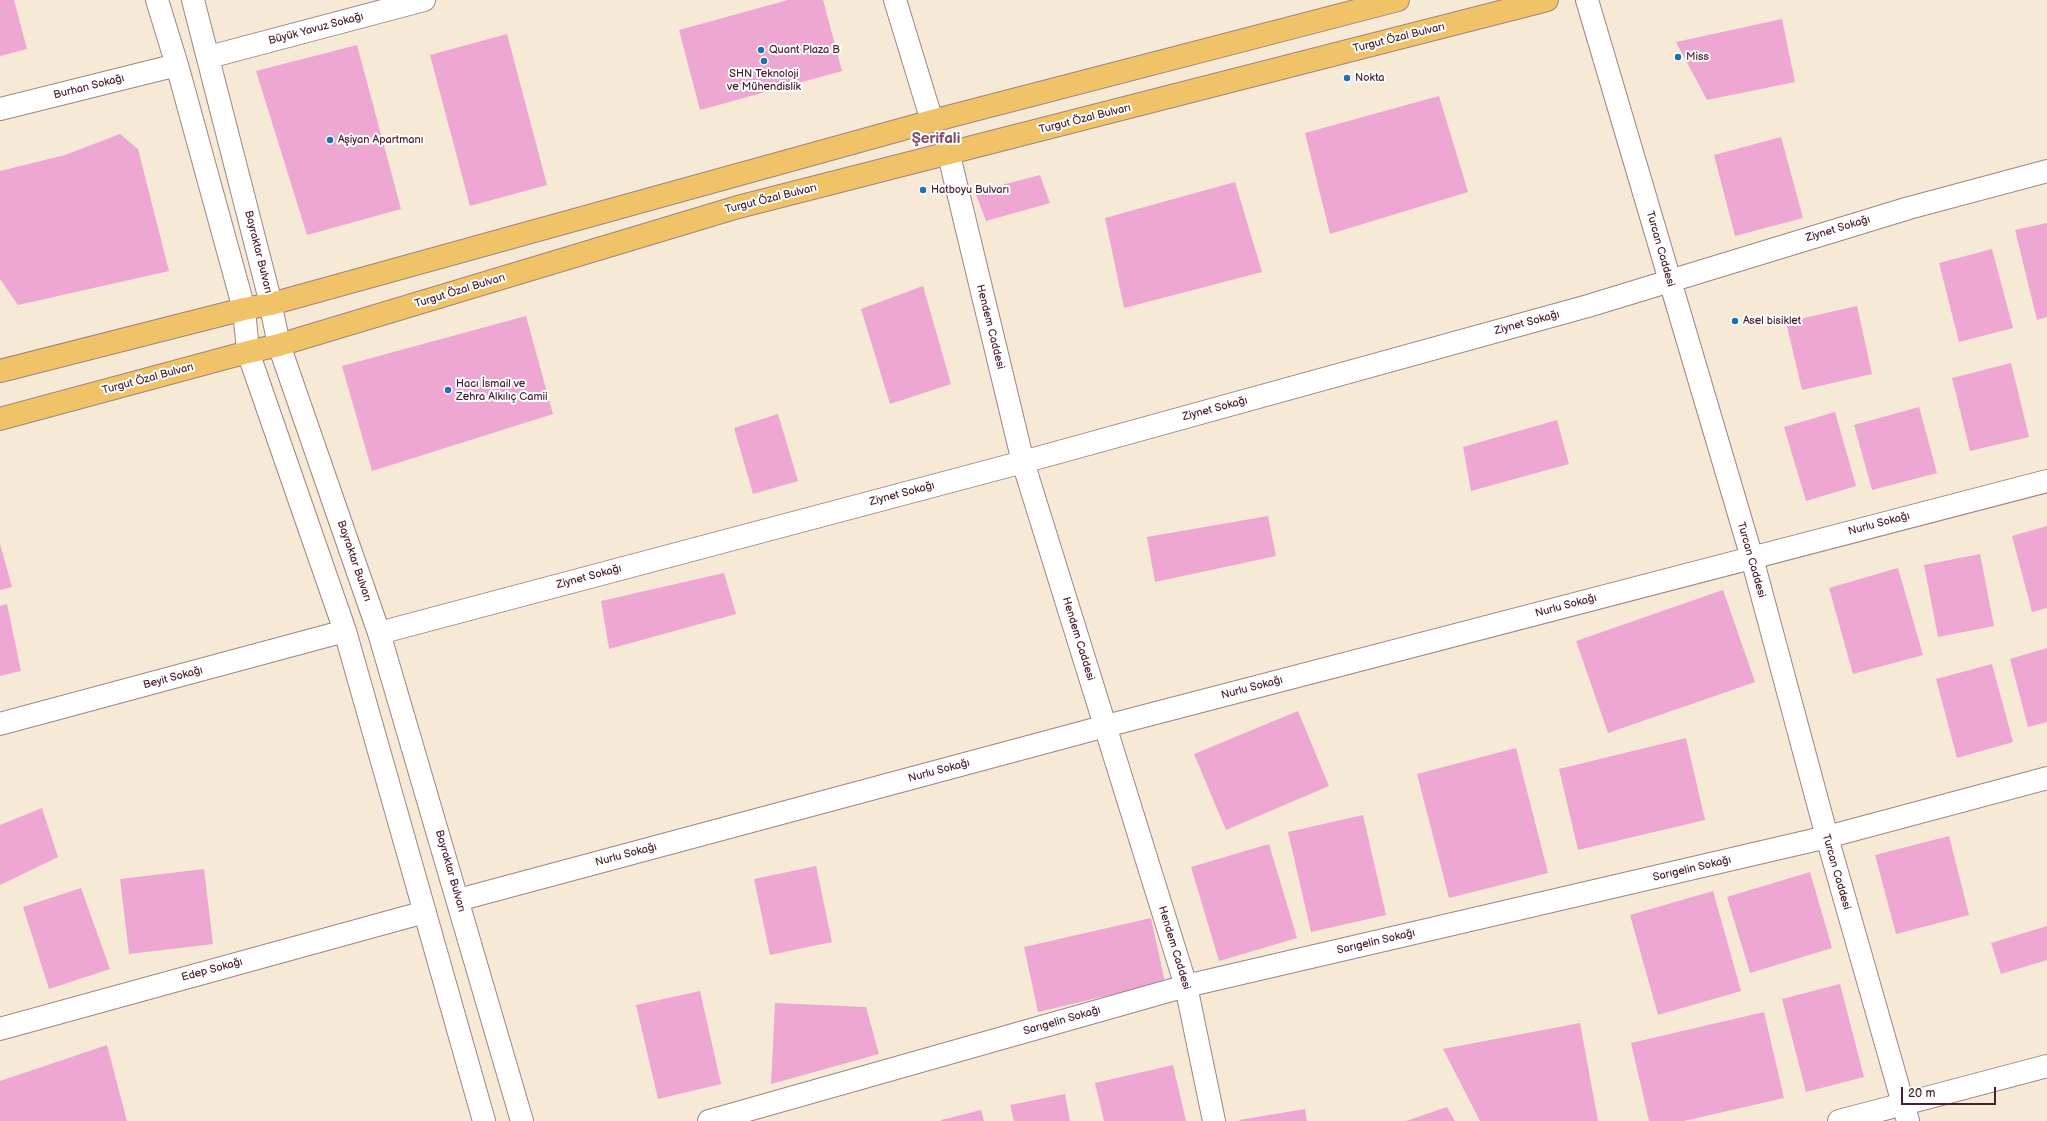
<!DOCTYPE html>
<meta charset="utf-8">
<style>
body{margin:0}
#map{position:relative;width:2047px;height:1121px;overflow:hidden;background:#f6ead7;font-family:"Balsamiq Sans",sans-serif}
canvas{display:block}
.scale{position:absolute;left:1901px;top:1087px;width:95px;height:18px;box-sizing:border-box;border:2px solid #4a1f2b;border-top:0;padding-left:5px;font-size:12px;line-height:14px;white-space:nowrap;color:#4a1f2b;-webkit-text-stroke:3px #fff;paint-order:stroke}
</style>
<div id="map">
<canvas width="2047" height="1121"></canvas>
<div class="scale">20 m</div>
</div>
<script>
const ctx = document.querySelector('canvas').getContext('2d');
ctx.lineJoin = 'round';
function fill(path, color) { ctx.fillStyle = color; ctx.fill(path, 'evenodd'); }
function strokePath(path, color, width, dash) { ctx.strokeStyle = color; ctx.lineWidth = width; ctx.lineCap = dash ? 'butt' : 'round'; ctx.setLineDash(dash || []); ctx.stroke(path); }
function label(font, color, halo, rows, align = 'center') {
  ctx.font = font + ' "Balsamiq Sans",sans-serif'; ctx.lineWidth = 4; ctx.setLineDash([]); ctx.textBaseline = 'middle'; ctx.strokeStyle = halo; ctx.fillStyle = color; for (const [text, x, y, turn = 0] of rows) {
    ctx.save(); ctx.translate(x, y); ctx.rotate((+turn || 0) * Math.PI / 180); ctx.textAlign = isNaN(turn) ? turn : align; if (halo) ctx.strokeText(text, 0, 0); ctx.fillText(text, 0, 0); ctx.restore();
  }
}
const building = new Path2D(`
 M0 0H14L27 49 0 56Z
 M788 0H823L842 71 700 110 679 30Z
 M1782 19 1795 82 1707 100 1676 42Z
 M507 34 547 185 470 206 430 55Z
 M357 45 401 209 307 235 256 71Z
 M1439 96 1468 192 1330 234 1305 133Z
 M120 134 138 149 169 271 18 305 0 279V171L65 155Z
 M1781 137 1803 218 1735 236 1714 155Z
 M1040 175 1050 203 986 221 975 192Z
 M1235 182 1262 272 1124 308 1105 218Z
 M2047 223V317L2037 320 2015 230Z
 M1992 249 2013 328 1959 342 1939 263Z
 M923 286 951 384 890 404 861 309Z
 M1857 306 1872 374 1802 390 1786 322Z
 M526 316 553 414 372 471 342 366Z
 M2011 363 2029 437 1970 451 1952 378Z
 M1919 407 1937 473 1872 490 1854 425Z
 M1835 412 1856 486 1806 501 1784 427Z
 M778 414 798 481 753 494 734 428Z
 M1557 420 1569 464 1471 491 1463 447Z
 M1268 516 1276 556 1155 582 1147 537Z
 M2047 526V608L2032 612 2012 536Z
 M0 544 12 587 0 590Z
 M1980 554 1994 626 1938 637 1924 565Z
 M1898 568 1923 655 1853 674 1829 588Z
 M724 573 736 614 609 649 601 601Z
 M1723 590 1755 682 1608 733 1576 641Z
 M7 604 21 671 0 676V606Z
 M2047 648V722L2028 727 2010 659Z
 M1992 664 2013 742 1957 758 1936 679Z
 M1298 711 1329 786 1226 830 1194 754Z
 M1686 738 1705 820 1578 850 1559 769Z
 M1516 748 1548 873 1449 898 1417 774Z
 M42 808 58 857 0 885V825Z
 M1363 815 1386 915 1311 932 1288 832Z
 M1949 836 1969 915 1896 934 1875 855Z
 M1269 844 1297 938 1219 961 1191 867Z
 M816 866 832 942 770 955 754 879Z
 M204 869 213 944 129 954 120 879Z
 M1810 872 1832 948 1750 973 1727 897Z
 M81 888 110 969 49 989 23 907Z
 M1713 891 1741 991 1658 1015 1630 915Z
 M1151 918 1165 982 1038 1012 1024 947Z
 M2047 926V960L2001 974 1991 943Z
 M1840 984 1864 1077 1806 1092 1782 999Z
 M700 991 721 1084 658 1099 636 1005Z
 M775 1003 866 1007 879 1054 771 1084Z
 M1764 1012 1784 1098 1684 1121H1649L1631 1043Z
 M1580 1023 1598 1121H1480L1443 1049Z
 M107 1045 127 1121H0V1081Z
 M1173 1065 1186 1121H1104L1095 1083Z
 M1065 1094 1070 1121H1014L1010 1105Z
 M1447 1107 1455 1121H1406Z
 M1305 1109 1307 1121H1240L1239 1120Z
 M981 1110 984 1121H941V1120Z`);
const minor = new Path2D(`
 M157 0 177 65 244 309 248 352 345 631 484 1121
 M193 0 268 292 279 345 379 633 522 1121
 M895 0 932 121
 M1587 0 1752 558 1827 837 1908 1121
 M209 57 424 0
 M0 109 177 65
 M949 155 1023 462 1186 986 1214 1121
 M379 633 1023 462 1588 306 1909 208 2047 171
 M0 724 345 631
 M458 900 1106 726 2047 481
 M0 1029 425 912
 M709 1121 1186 986 1827 837 2047 778
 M1839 1121 2047 1066`);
const major = new Path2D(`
 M0 371 244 309 271 304 932 121 1398 0
 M0 419 248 352 279 345 738 207 1547 0`);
const markers = [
 [761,50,4,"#1f6fb2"],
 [1678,57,4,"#1f6fb2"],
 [764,61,4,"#1f6fb2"],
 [1347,78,4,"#1f6fb2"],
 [330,140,4,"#1f6fb2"],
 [923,190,4,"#1f6fb2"],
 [1735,321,4,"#1f6fb2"],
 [448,390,4,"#1f6fb2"]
];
const streetNames = [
 ["Büyük Yavuz Sokağı",316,29,-15],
 ["Turgut Özal Bulvarı",1399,38,-14],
 ["Burhan Sokağı",89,87,-14],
 ["Turgut Özal Bulvarı",1085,119,-14],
 ["Turgut Özal Bulvarı",771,199,-14],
 ["Ziynet Sokağı",1838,229,-17],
 ["Turcan Caddesi",1660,249,74],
 ["Bayraktar Bulvarı",258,252,76],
 ["Turgut Özal Bulvarı",460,291,-17],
 ["Ziynet Sokağı",1527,323,-15],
 ["Hendem Caddesi",990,327,76],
 ["Turgut Özal Bulvarı",148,379,-15],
 ["Ziynet Sokağı",1215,409,-15],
 ["Ziynet Sokağı",902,494,-15],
 ["Nurlu Sokağı",1879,524,-15],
 ["Turcan Caddesi",1751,560,74],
 ["Bayraktar Bulvarı",354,561,71],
 ["Ziynet Sokağı",589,577,-15],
 ["Nurlu Sokağı",1566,606,-15],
 ["Hendem Caddesi",1078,639,73],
 ["Beyit Sokağı",173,678,-15],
 ["Nurlu Sokağı",1252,688,-15],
 ["Nurlu Sokağı",939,771,-15],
 ["Nurlu Sokağı",626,855,-15],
 ["Sarıgelin Sokağı",1692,869,-13],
 ["Bayraktar Bulvarı",450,871,74],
 ["Turcan Caddesi",1836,872,74],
 ["Sarıgelin Sokağı",1376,942,-13],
 ["Hendem Caddesi",1174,948,73],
 ["Edep Sokağı",212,970,-15],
 ["Sarıgelin Sokağı",1062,1021,-16]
];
const poiNames = [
 ["Quant Plaza B",769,50],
 ["Miss",1686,57],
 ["SHN Teknoloji",764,74,"center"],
 ["ve Mühendislik",764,87,"center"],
 ["Nokta",1355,78],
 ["Aşiyan Apartmanı",338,140],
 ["Hatboyu Bulvarı",931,190],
 ["Asel bisiklet",1743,321],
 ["Hacı İsmail ve",456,384],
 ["Zehra Alkılıç Camii",456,397]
];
const districtNames = [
 ["Şerifali",936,139]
];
fill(building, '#eda7d2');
strokePath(minor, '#a08481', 24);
strokePath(major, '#a08481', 24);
strokePath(minor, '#fff', 22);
strokePath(major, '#f1c369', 22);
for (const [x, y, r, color] of markers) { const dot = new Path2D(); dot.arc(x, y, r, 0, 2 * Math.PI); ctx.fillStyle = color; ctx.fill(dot); strokePath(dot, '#fff', 1.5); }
label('11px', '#4a1f2b', '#fff', streetNames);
label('11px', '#4a1f2b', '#fff', poiNames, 'left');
label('bold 15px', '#834f65', '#fff', districtNames);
</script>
